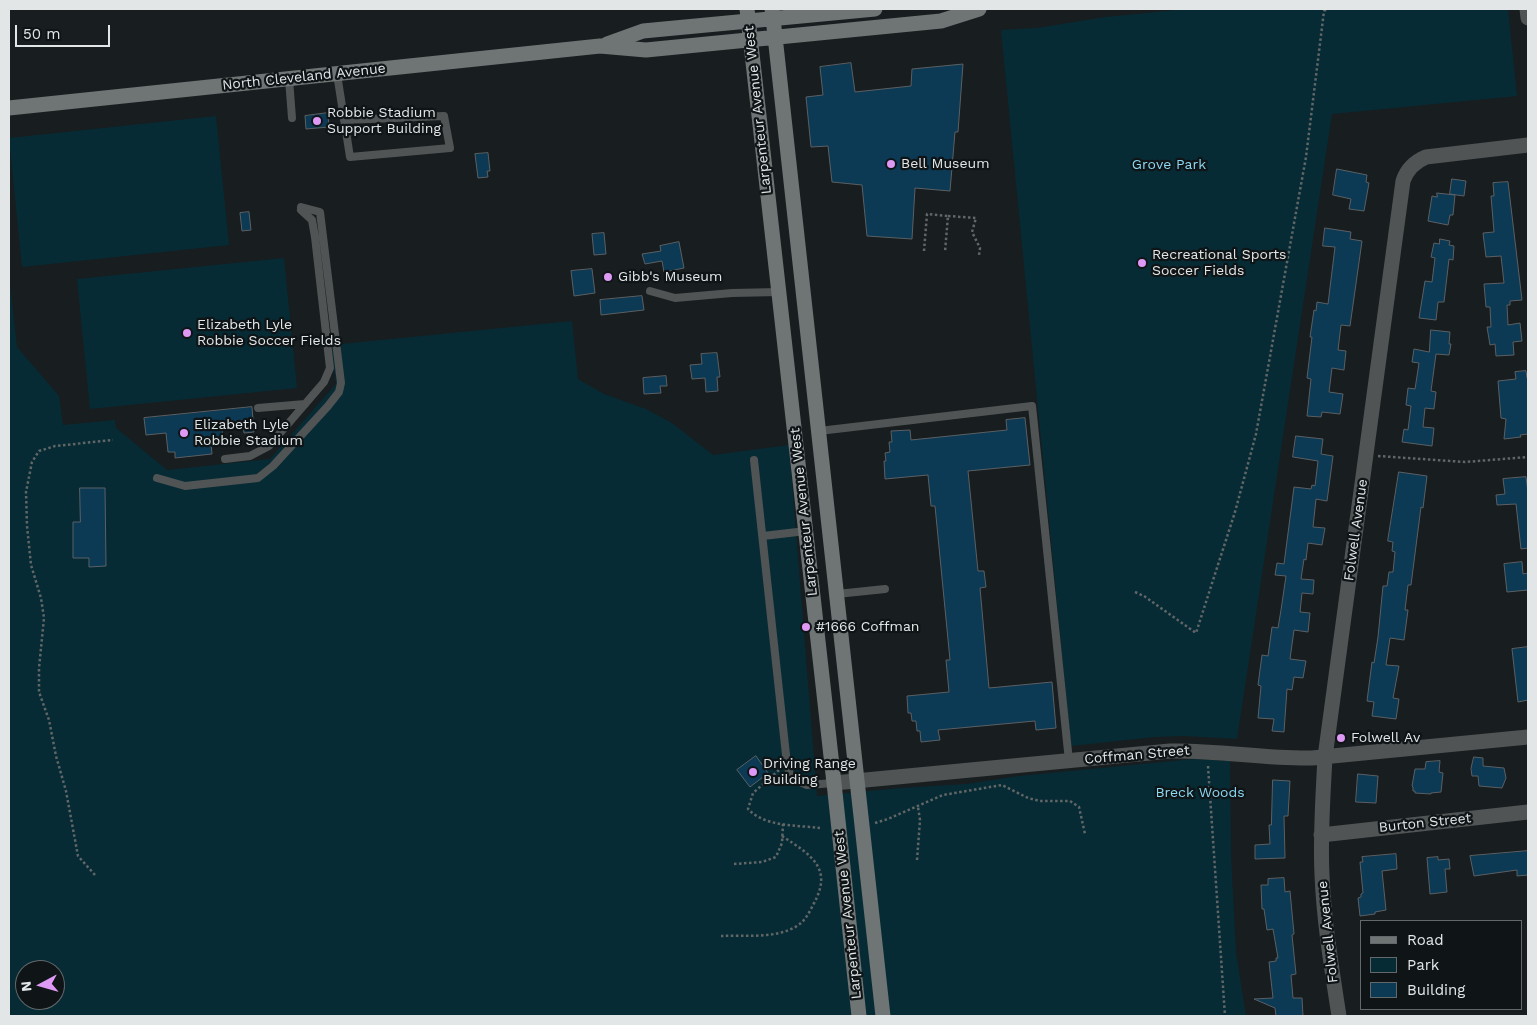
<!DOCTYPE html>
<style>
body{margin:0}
#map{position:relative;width:1537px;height:1025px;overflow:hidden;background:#181d1f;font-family:"Work Sans",sans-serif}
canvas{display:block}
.frame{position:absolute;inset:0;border:10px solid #e2e6e7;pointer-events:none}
.legend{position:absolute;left:1360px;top:920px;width:162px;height:90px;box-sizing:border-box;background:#0f1416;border:1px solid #63686a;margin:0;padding:6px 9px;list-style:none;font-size:15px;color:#e2e6e7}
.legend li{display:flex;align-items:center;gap:10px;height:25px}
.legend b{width:25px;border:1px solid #63686a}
.north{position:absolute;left:15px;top:960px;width:50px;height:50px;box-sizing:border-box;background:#0f1416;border:1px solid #63686a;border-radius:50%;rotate:264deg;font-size:14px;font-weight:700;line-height:20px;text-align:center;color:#e2e6e7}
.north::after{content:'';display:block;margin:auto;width:18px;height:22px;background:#dd99f4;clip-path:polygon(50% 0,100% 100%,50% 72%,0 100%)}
.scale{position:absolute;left:15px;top:25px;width:95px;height:22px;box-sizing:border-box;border:2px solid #e2e6e7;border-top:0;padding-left:6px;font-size:15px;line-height:18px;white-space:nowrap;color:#e2e6e7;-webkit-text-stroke:4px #0f1416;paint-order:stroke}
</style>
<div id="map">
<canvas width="1537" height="1025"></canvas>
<div class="frame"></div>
<ul class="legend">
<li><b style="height:6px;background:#6f7474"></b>Road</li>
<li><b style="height:14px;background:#072b35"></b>Park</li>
<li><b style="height:14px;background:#0c3954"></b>Building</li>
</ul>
<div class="north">N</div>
<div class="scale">50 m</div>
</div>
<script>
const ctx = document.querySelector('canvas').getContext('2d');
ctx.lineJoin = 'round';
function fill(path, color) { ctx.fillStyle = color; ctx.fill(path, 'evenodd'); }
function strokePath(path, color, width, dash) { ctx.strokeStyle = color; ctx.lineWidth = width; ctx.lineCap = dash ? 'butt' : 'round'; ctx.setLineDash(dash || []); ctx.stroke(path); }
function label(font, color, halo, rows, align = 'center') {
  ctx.font = font + ' "Work Sans",sans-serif'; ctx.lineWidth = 4.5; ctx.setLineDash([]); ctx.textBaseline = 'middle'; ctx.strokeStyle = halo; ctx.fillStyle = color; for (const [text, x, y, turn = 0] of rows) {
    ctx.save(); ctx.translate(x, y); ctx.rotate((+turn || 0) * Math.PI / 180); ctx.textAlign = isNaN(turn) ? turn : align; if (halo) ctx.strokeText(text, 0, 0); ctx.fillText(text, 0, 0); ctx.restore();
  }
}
const green = new Path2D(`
 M1187 9H1508L1517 96 1332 114 1237 739 1184 736 1155 737 1071 746 1001 30 1037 28 1105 17Z
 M216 116 229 245 22 267 9 138Z
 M284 258 297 388 90 409 77 279Z
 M9 275 17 347 59 396 63 425 115 420 116 428 167 470 270 459 336 384 331 345 572 321 578 379 604 394 646 409 672 423 713 455 789 445 817 796 900 788 966 784 1019 776 1194 759 1230 761 1231 854 1236 953 1246 1016H9ZM25 970H55V1000H25Z`);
const building = new Path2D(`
 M851 63 855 92 911 86 912 69 963 64 958 132H955L950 191 915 188 912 239 867 236 862 185 832 182 828 146 811 147 806 97 823 95 820 67Z
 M328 113 329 127 306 129 305 116Z
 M488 153 490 171H487L488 177 478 178 475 154Z
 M1337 169 1367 175 1366 182 1369 183 1364 211 1349 209 1351 199 1333 195Z
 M1452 179 1466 181 1464 196 1450 194Z
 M1508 182 1522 300 1510 301V305H1507L1508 325 1520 323 1522 341 1513 342 1514 355 1496 356 1495 344 1490 345 1487 327H1491L1490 307H1486L1484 284 1504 283 1501 256 1486 257 1483 233 1494 232 1491 196H1494L1493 183Z
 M1437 193 1455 195 1453 215H1450L1448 225 1428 221 1432 196 1437 197Z
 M249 212 251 230 242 231 240 213Z
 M1325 228 1351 232 1350 239 1362 241 1350 326 1341 325 1338 350 1346 351 1344 370 1332 368 1329 392 1343 394 1340 414 1322 412 1321 417 1307 416 1311 379 1307 378 1312 337H1310L1314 310 1316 311 1317 302 1328 304 1335 247 1323 246Z
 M604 233 606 254 594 255 592 234Z
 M1440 239 1450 241 1449 245 1454 246 1453 260 1449 259 1444 302H1438L1436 320 1419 318 1425 281 1432 282 1435 258 1431 257 1434 243 1439 244Z
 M679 242 684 268 664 272 662 261 645 264 642 254 661 251 660 246Z
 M592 269 595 293 574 296 571 271Z
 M642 296 644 310 601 315 600 300Z
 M1431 330 1450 332 1449 344H1451L1449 355 1436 354 1431 391 1436 392 1434 409 1425 408 1423 427 1434 428 1432 446 1402 442 1404 429 1408 430 1411 406 1406 405 1408 388 1415 389 1419 363 1412 362 1414 349 1429 352Z
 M717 353 720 377H717L718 391 706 392 705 378 692 379 690 365 702 364 701 354Z
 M1526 371 1527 378H1528V434L1520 435 1521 437 1504 439 1506 419 1501 418 1498 381 1516 379 1515 372Z
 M666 376 667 386H660L661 393 644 394 643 378Z
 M252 407 254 432 244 433 243 426 222 428 223 442 211 443 212 454 175 458V452H168L166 433 146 435 144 418Z
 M1025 418 1030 465 968 471 978 571H984L986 587 980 588 989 688 1052 682 1056 728 1036 730 1035 721 938 730 940 740 921 742 920 731H917L916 721H912L911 713H908L907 696 949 692 946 660H950L935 506H931L928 475 885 479 884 461H886L885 453 890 452 889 442H892L891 431 910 430 911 440 1007 430 1006 420Z
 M1296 436 1323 439 1321 454 1333 456 1327 501 1316 499 1313 527 1325 528 1322 545 1308 543 1306 560 1304 559 1301 579 1314 580 1313 594 1302 593 1300 612 1310 613 1308 632 1294 630 1290 659 1306 661 1303 678 1294 677 1292 690 1287 689 1284 732 1272 731 1274 719 1258 718 1261 686 1258 685 1262 655 1268 656 1272 627 1278 628 1281 610 1286 576 1275 575 1277 563 1284 564 1294 487 1311 489 1312 485 1315 486 1318 461 1293 457Z
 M1399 472 1427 476 1423 508 1421 507 1411 585H1408L1405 610H1408L1404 640 1390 638 1386 665 1399 666 1393 698 1399 699 1396 719 1372 716 1374 702 1367 701 1372 662 1374 663 1378 637 1383 586H1387L1389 572H1393L1395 552 1392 551 1393 542 1388 541Z
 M1526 477 1528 492V548L1521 549 1516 504 1497 505 1496 495 1505 494 1503 479Z
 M80 488H105L106 566 89 567V558H73V522H80Z
 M1522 562 1523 574 1528 573V590L1507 592 1504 564Z
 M1528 647V700L1518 702 1512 649Z
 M756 756 768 773 750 787 737 770Z
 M1474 757 1483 758V766L1504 768 1506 778 1502 788 1479 786 1478 776H1472L1471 769Z
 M1440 761 1439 772 1443 773 1441 792 1431 793V794L1415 793V791H1413V787L1412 786 1415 769H1425L1426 762Z
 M1358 774 1378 776 1376 803 1356 802Z
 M1273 780 1290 781 1288 816H1284L1285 858 1255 859V845L1270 844 1269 825H1271Z
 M1528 851V875L1517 876V870L1474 876 1470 856Z
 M1396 854 1397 869 1382 871 1386 910 1375 912V914L1360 916 1358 898 1361 897V894L1363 893 1360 862H1363L1362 857Z
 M1438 857V860L1449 859 1450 869H1445L1447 892 1430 894 1427 858Z
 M1284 878 1285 892 1290 891 1294 934 1292 935 1296 974 1291 975 1293 998H1302L1303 1016H1276L1275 1008 1254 999 1273 998 1269 962 1276 961V958H1278L1273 929 1267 930 1264 909H1262L1261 885H1268V879Z`);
const path = new Path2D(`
 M948 216 976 218 972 232 980 248 979 255
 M924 251 927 214 948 216 945 252
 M1378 456 1465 462 1528 457
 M1135 592 1144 596 1196 633 1235 512 1256 434 1306 157 1324 11 1327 9
 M1208 766 1225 1016
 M779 770 753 793 748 809C765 827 796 825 820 828
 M875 823 888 819 943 795 1002 785 1028 798 1040 801H1070L1079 807 1085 834
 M917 860 920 820 918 807
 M734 864 762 862 776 857 782 843 783 824
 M95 875 78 856 66 791 56 756 49 720 39 692V668L44 618 41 598 31 565 27 526 26 492 32 462 39 451 55 446 113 440
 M721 936C745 935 776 939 797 926 805 921 809 913 813 905 834 868 811 855 782 836`);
const lane = new Path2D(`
 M337 74 350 157 450 148 444 116 344 120
 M289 79 292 118
 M650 291 675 298 732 293 779 292
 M258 408 305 404
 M819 431 1032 406 1069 761
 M225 459 250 456 269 446 324 382 330 368 315 237 312 220 301 210
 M754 460 787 764 791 778 807 785 834 783
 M157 478 185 486 258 478 273 466 328 406 339 392 341 383 320 212 301 207
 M763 536 806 531
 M837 594 885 589`);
const street = new Path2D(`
 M1527 9 1528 18
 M834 783 1170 751C1218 750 1265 759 1312 758L1528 737
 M1321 835 1528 812
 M1339 1016C1332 970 1324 923 1322 875 1320 836 1323 796 1325 757L1403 181C1407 169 1414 162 1426 157L1528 145`);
const secondary = new Path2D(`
 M747 9 834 783 859 1016
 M772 9 883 1016
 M607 44 643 31 875 9
 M9 108 600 46 646 50 941 21 979 9`);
const markers = [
 [317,121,5,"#dd99f4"],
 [891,164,5,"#dd99f4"],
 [1142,263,5,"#dd99f4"],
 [608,277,5,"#dd99f4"],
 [187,333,5,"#dd99f4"],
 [184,433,5,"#dd99f4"],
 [806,627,5,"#dd99f4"],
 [1341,738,5,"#dd99f4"],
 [753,772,5,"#dd99f4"]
];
const streetNames = [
 ["North Cleveland Avenue",304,77,-6],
 ["Larpenteur Avenue West",758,110,-96],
 ["Larpenteur Avenue West",804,512,-96],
 ["Folwell Avenue",1356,530,-82],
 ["Coffman Street",1137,755,-5],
 ["Burton Street",1425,823,-6],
 ["Larpenteur Avenue West",848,915,-96],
 ["Folwell Avenue",1328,932,-96]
];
const poiNames = [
 ["Robbie Stadium",327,113],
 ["Support Building",327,129],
 ["Bell Museum",901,164],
 ["Recreational Sports",1152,255],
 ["Soccer Fields",1152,271],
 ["Gibb's Museum",618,277],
 ["Elizabeth Lyle",197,325],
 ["Robbie Soccer Fields",197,341],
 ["Elizabeth Lyle",194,425],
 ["Robbie Stadium",194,441],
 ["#1666 Coffman",816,627],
 ["Folwell Av",1351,738],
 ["Driving Range",763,764],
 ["Building",763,780]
];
const parkNames = [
 ["Grove Park",1169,165],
 ["Breck Woods",1200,793]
];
fill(green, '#072b35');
fill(building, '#0c3954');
strokePath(building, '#5b6064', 1);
strokePath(path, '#616667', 2.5, [2.5, 2.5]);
strokePath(lane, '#515454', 8);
strokePath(street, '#515454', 15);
strokePath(secondary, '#6f7474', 15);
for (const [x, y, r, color] of markers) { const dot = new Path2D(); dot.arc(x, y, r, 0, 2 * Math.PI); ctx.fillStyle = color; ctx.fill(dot); strokePath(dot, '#0f1416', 2); }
label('14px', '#e2e6e7', '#0f1416', streetNames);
label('14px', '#e2e6e7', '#0f1416', poiNames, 'left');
label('14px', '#8bd9f3', '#0f1416', parkNames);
</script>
